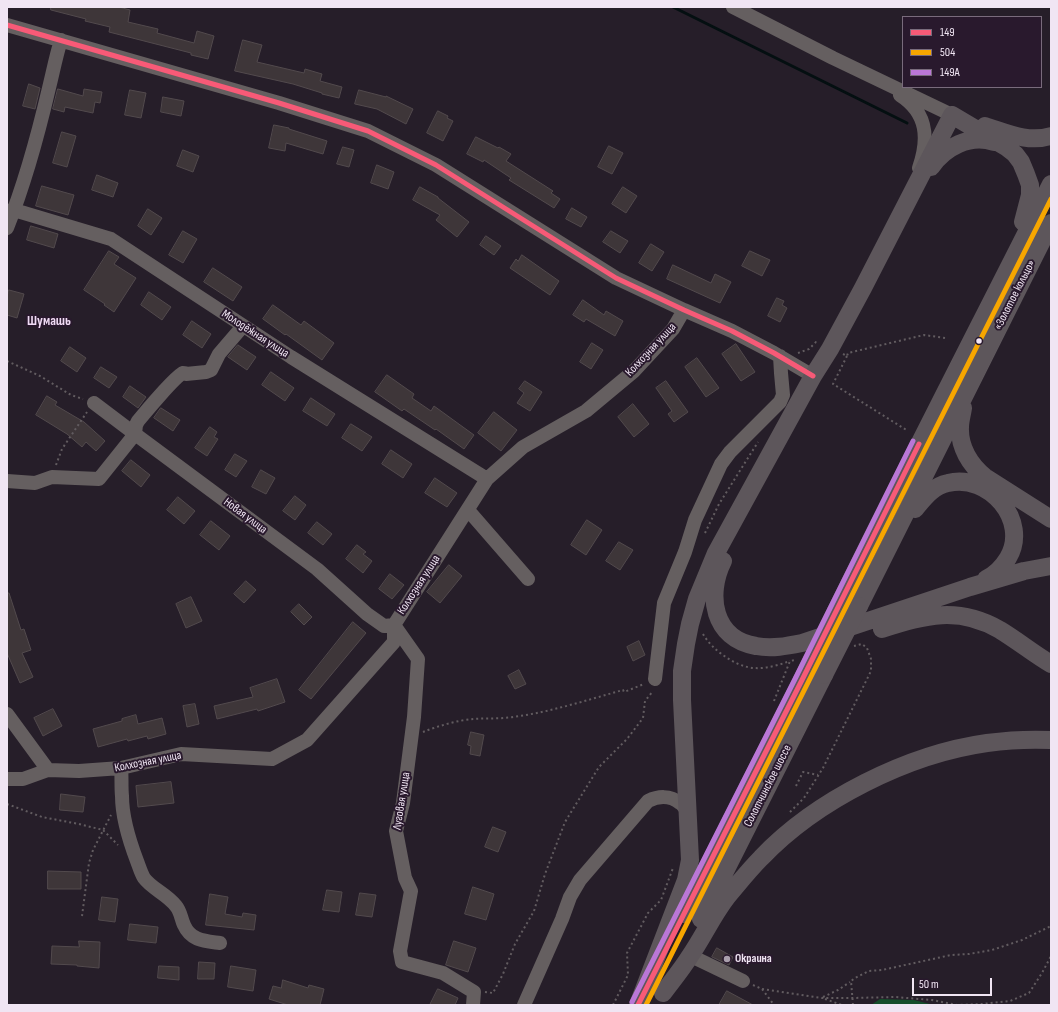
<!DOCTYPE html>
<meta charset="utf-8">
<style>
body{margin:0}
#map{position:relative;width:1058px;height:1012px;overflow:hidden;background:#261e29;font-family:"Sofia Sans Condensed",sans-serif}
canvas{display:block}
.frame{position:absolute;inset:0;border:8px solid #f0e5f3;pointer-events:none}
.legend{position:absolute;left:902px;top:16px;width:140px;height:72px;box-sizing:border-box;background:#29192d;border:1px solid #796b7c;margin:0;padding:5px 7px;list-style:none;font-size:12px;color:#f0e5f3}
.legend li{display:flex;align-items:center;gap:8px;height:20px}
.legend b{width:20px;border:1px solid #796b7c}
.scale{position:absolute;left:912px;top:978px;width:80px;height:18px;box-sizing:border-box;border:2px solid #f0e5f3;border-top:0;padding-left:5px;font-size:12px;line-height:14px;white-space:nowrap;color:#f0e5f3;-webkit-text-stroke:3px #29192d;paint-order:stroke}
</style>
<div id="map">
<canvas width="1058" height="1012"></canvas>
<div class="frame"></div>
<ul class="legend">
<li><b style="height:5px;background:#f75a77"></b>149</li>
<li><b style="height:5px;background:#f7a600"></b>504</li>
<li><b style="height:5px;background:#ba77d6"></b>149A</li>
</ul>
<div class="scale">50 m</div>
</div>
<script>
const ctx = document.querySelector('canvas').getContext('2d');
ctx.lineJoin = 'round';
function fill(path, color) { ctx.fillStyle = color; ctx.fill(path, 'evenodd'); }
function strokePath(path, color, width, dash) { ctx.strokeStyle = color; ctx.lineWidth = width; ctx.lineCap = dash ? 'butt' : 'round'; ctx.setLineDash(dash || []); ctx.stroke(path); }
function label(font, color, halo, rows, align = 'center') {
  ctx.font = font + ' "Sofia Sans Condensed",sans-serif'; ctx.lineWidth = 4; ctx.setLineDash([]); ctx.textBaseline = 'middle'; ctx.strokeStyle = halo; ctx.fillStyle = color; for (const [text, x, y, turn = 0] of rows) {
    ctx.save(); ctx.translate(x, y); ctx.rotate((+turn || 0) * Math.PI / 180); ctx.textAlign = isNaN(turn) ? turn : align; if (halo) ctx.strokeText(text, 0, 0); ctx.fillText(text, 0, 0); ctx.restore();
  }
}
const green = new Path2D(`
 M880 999 914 1000 934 1005H871Z`);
const stream = new Path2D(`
 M673 7 907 123`);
const building = new Path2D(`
 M51 7H119L130 10 128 22 158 29 157 33 194 43 197 31 214 36 208 59 191 55V53L109 32 110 27 85 21 86 19 51 10Z
 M243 40 262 45 257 62 304 73 305 69 322 74 320 81 342 87 339 98 322 94V93L293 84 235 71Z
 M29 84 40 88 35 109 23 106Z
 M58 89 83 96 84 89 102 92 100 103 95 102 93 113 65 107 64 112 53 109Z
 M130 90 146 93 141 118 125 115Z
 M359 90 386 97V96L413 109 406 124 377 109 355 104Z
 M163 97 184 101 181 116 161 112Z
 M438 111 448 116 447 118 453 121 443 141 427 133Z
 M274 125 289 128V129L327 141 323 154 286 143 285 151 269 148Z
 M62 132 76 136 67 167 53 163Z
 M476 137 498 148 499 147 511 154 506 161 553 191 551 193 560 199 554 208 509 180 511 178 484 160 483 162 467 154Z
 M609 146 623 153 612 174 598 167Z
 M343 147 354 150 349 167 337 164Z
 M183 150 199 156 193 172 177 166Z
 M377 165 394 172 388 189 371 183Z
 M97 175 118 183 113 197 92 190Z
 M42 186 74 195 68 215 36 206Z
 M420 187 438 197V198L469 222 457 237 436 220 440 215 413 200Z
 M623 187 637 196 626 213 612 204Z
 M572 208 587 217 581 227 566 219Z
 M148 209 162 218 151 235 138 226Z
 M31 226 58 234 54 248 27 240Z
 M183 231 197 239 183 263 169 255Z
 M611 231 628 241 620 253 603 242Z
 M486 236 501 246 494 255 480 245Z
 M651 244 664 252 652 271 639 263Z
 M109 251 119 257 114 264 136 278 114 312 104 305 105 304 84 290Z
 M750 251 770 260 762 276 742 266Z
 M522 255 559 281 550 295 510 268 516 259 518 261Z
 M673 265 711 283 715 274 731 282 720 303 667 279Z
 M213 268 242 287 233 301 204 282Z
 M9 290 24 294 17 318 7 315V297Z
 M149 292 171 307 162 320 141 305Z
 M777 298 784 301 782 305 787 308 780 322 768 316Z
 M583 300 604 315 606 311 623 321 615 336 586 319 584 322 573 315Z
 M273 305 301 325 304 321 334 343 322 360 286 334 285 335 263 319Z
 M192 321 211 334 202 348 183 335Z
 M592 343 603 350 591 369 580 362Z
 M736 344 755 372 741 381 722 354Z
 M238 345 256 357 247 370 228 357Z
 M70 347 86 358 77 372 61 361Z
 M697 358 719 388 706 397 685 367Z
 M101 367 117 377 109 388 94 378Z
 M271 372 294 388 285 401 262 385Z
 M387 375 414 394 412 398 431 411 434 406 474 435 464 449 436 429 435 430 404 409 402 411 375 392Z
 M525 381 542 392 530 411 517 403 524 393 519 389Z
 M666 381 688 412 674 422 668 414 672 411 656 388Z
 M130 386 146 397 138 408 123 397Z
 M47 396 57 402 55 405 84 422 105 441 96 451 86 442 82 447 67 434 36 415Z
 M311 398 335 414 327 426 303 411Z
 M633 404 649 424 634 437 618 417Z
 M161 408 180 420 173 431 154 418Z
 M494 412 517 430 501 451 478 433Z
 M351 424 372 437 362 451 342 438Z
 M210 427 217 432 214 437 218 439 207 456 195 448Z
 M391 450 412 464 403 478 382 464Z
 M235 454 247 461 236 477 225 470Z
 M131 460 150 475 141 487 122 471Z
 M261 470 275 478 266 494 252 487Z
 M435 478 457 493 447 507 425 493Z
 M295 496 306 505 295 520 283 511Z
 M178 497 195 511 184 524 167 510Z
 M587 520 602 530 586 555 571 545Z
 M211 521 230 536 219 550 200 535Z
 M317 522 332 534 323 545 308 533Z
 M619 542 633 550 620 570 606 561Z
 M357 545 366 552 363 554 372 561 363 573 346 559Z
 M449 565 462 576 440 603 427 592Z
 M390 574 404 585 392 599 379 589Z
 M246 581 256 590 244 603 234 594Z
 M7 593H9L21 630 24 629 31 650 22 653 33 677 20 683 7 653Z
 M191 597 202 621 186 628 176 604Z
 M299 604 312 617 304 625 291 612Z
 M353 622 366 633 311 699 299 690Z
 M639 641 645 655 633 661 627 647Z
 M519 670 526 684 515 689 508 676Z
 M277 679 285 702 258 711 257 709 217 719 214 706 253 697 250 688Z
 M195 704 199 724 187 727 183 706Z
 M53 709 62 726 43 736 34 718Z
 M136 715 138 724 162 718 166 734 148 739 147 736 128 741 127 739 98 747 93 729 122 721V719Z
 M471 732 484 735 480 756 470 754 471 746 468 745Z
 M171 782 174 803 138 807 136 786Z
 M61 794 85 797 83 812 60 810Z
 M493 827 506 832 498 852 485 847Z
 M48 871 81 872V889H48Z
 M473 887 494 894 486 920 465 914Z
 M327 890 342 892 339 912 323 910Z
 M360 893 376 895 372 917 356 915Z
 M210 894 228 897 225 914 242 917 243 913 256 915 254 930 206 925Z
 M102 897 118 899 115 922 99 920Z
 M130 924 158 927 156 943 128 940Z
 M79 941 100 942 99 968 77 966V965L51 964 52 946 79 947Z
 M454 941 476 948 468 972 446 965Z
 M717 948 733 957 729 965 712 957Z
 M199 962 215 963 214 979H198Z
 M159 966 179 967V980L158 978Z
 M231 966 256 970 253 991 228 987Z
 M283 980 308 988 309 985 324 989 320 1005H288L269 999 273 986 281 988Z
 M438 989 458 998 455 1005H430Z
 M727 991 753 1005H719Z`);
const path = new Path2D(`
 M798 353 809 349 816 342H817
 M843 354 847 356 848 353 924 335 945 338
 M847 356 833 384 908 431
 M7 361 40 376 71 395 83 399
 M56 465 62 449 87 412
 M705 533 719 504 758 442
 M703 634C712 650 736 667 754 668 766 669 779 665 790 661
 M774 701 790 661 795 660
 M423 732C438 726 458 720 474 719 487 718 500 719 513 717 551 712 587 700 623 690L624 692 644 684
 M796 786 803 772 818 775
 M7 804 42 817 79 824 103 830 118 845
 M790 812 804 798 823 768 871 671V659L867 648 862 644 854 646
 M82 916 89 863 93 850 111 815
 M753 985 762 989 774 1005
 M762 989 822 998H851L895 997 932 1000 957 1005 982 1004 1010 1001 1029 993 1042 973 1051 956
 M485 992 493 993 503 974 515 944 534 911 545 874 565 822 599 767 627 739 643 718 645 701 653 691
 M823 997 838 990 850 982
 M825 999 842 1005
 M613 1005 628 975 627 953 648 913 661 900 673 868
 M853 1005 851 981 855 978 869 971 882 970 951 955 969 954 992 950 1022 940 1051 926`);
const minor = new Path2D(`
 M733 7 833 58 952 115
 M7 25 279 103 368 131 436 165 616 278 684 310 732 331 774 353 813 376
 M900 95C928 113 929 139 919 168
 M7 211 14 210 111 239 291 357 487 479
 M7 228C25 183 38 135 49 88 53 72 56 56 61 40
 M94 403 135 434 317 569 367 614 384 626 394 625 418 659 414 717 403 803 396 831 405 878 411 891 400 951 402 962 443 973 474 992 473 1005
 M7 481 35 483 52 477 99 479 135 434 136 425 138 421C143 415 177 374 183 373 184 373 185 373 186 374L206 372 211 370 219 354 243 326
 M468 510 528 579
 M655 679 664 603 685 552 695 520 721 464 730 452 780 402 783 395 781 373 780 356
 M7 714 48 770
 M121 768C122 778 121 786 122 796 122 818 129 840 137 861 139 866 141 873 144 878 152 889 167 894 176 906 181 912 181 919 184 925 191 941 205 941 220 943
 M7 779H23L48 770 79 771 121 768 181 754 272 759 307 740 394 642V625L487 479 523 447 586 411 634 371 673 329 684 310
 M691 956 743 981
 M524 1005 562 919 570 897 580 880 648 801C658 796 670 795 680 803 683 805 685 808 687 811`);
const major = new Path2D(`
 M952 115 1006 147 1015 154 1021 162 1026 174 1030 185V195L1023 222
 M985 126C1007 133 1028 143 1051 136
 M931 167C945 147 970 134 994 142
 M963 408C962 415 960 421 960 427 959 447 970 465 985 477L1051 519
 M915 509C924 498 933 486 948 483 989 473 1030 521 1008 558 1002 568 996 574 986 579
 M723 561C706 595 713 639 756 646 772 649 787 646 802 643L970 587 1024 571 1051 566
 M859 606 1051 223
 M836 611C906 468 979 327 1051 184
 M882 629C926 615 958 606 1000 630 1018 641 1034 654 1051 664
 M684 914 802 680
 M701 919 824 675
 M663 993C672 981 682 969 690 956 703 937 713 915 727 897 738 884 749 870 761 858 816 800 908 754 987 743 1009 740 1030 739 1051 740
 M638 1005 686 880 690 860 682 700V671L686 644 690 624 697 599 716 553 813 376 830 349 863 288 952 115`);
const majorBridge = new Path2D(`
 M824 675 859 606
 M802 680 836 611`);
const bus1 = new Path2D(`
 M7 25 279 103 368 131 436 165 616 278 684 310 732 331 774 353 813 376
 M638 1005 802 680 919 444`);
const bus2 = new Path2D(`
 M646 1005C781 737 915 468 1051 199`);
const bus3 = new Path2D(`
 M632 1002 796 677 913 441`);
const markers = [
 [979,341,3.5,"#f0e5f3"],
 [727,959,4,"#a99fac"]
];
const streetNames = [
 ["«Золотое кольцо»",1015,295,-63],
 ["Молодёжная улица",255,334,33],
 ["Колхозная улица",651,350,-47],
 ["Новая улица",245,516,37],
 ["Колхозная улица",419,585,-57],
 ["Колхозная улица",148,762,-11],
 ["Солотчинское шоссе",768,786,-63],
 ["Луговая улица",402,801,-81]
];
const poiNames = [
 ["Окраина",735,959]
];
const quarterNames = [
 ["Шумашь",49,321]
];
fill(green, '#154d2b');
strokePath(stream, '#040f11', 3);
fill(building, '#3e3639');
strokePath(building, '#524a4d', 1);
strokePath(path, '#625c60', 2, [2, 3]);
strokePath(minor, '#655f60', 14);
strokePath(major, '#5d565b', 18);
strokePath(majorBridge, '#5d565b', 18);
strokePath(bus1, '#f75a77', 5);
strokePath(bus2, '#f7a600', 5);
strokePath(bus3, '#ba77d6', 5);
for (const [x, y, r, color] of markers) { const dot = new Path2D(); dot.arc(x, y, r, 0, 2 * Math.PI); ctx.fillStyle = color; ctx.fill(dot); strokePath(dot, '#29192d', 1.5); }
label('12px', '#f0e5f3', '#29192d', streetNames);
label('bold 12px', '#f0e5f3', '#29192d', poiNames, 'left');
label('bold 14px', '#f1dcf6', '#29192d', quarterNames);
</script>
